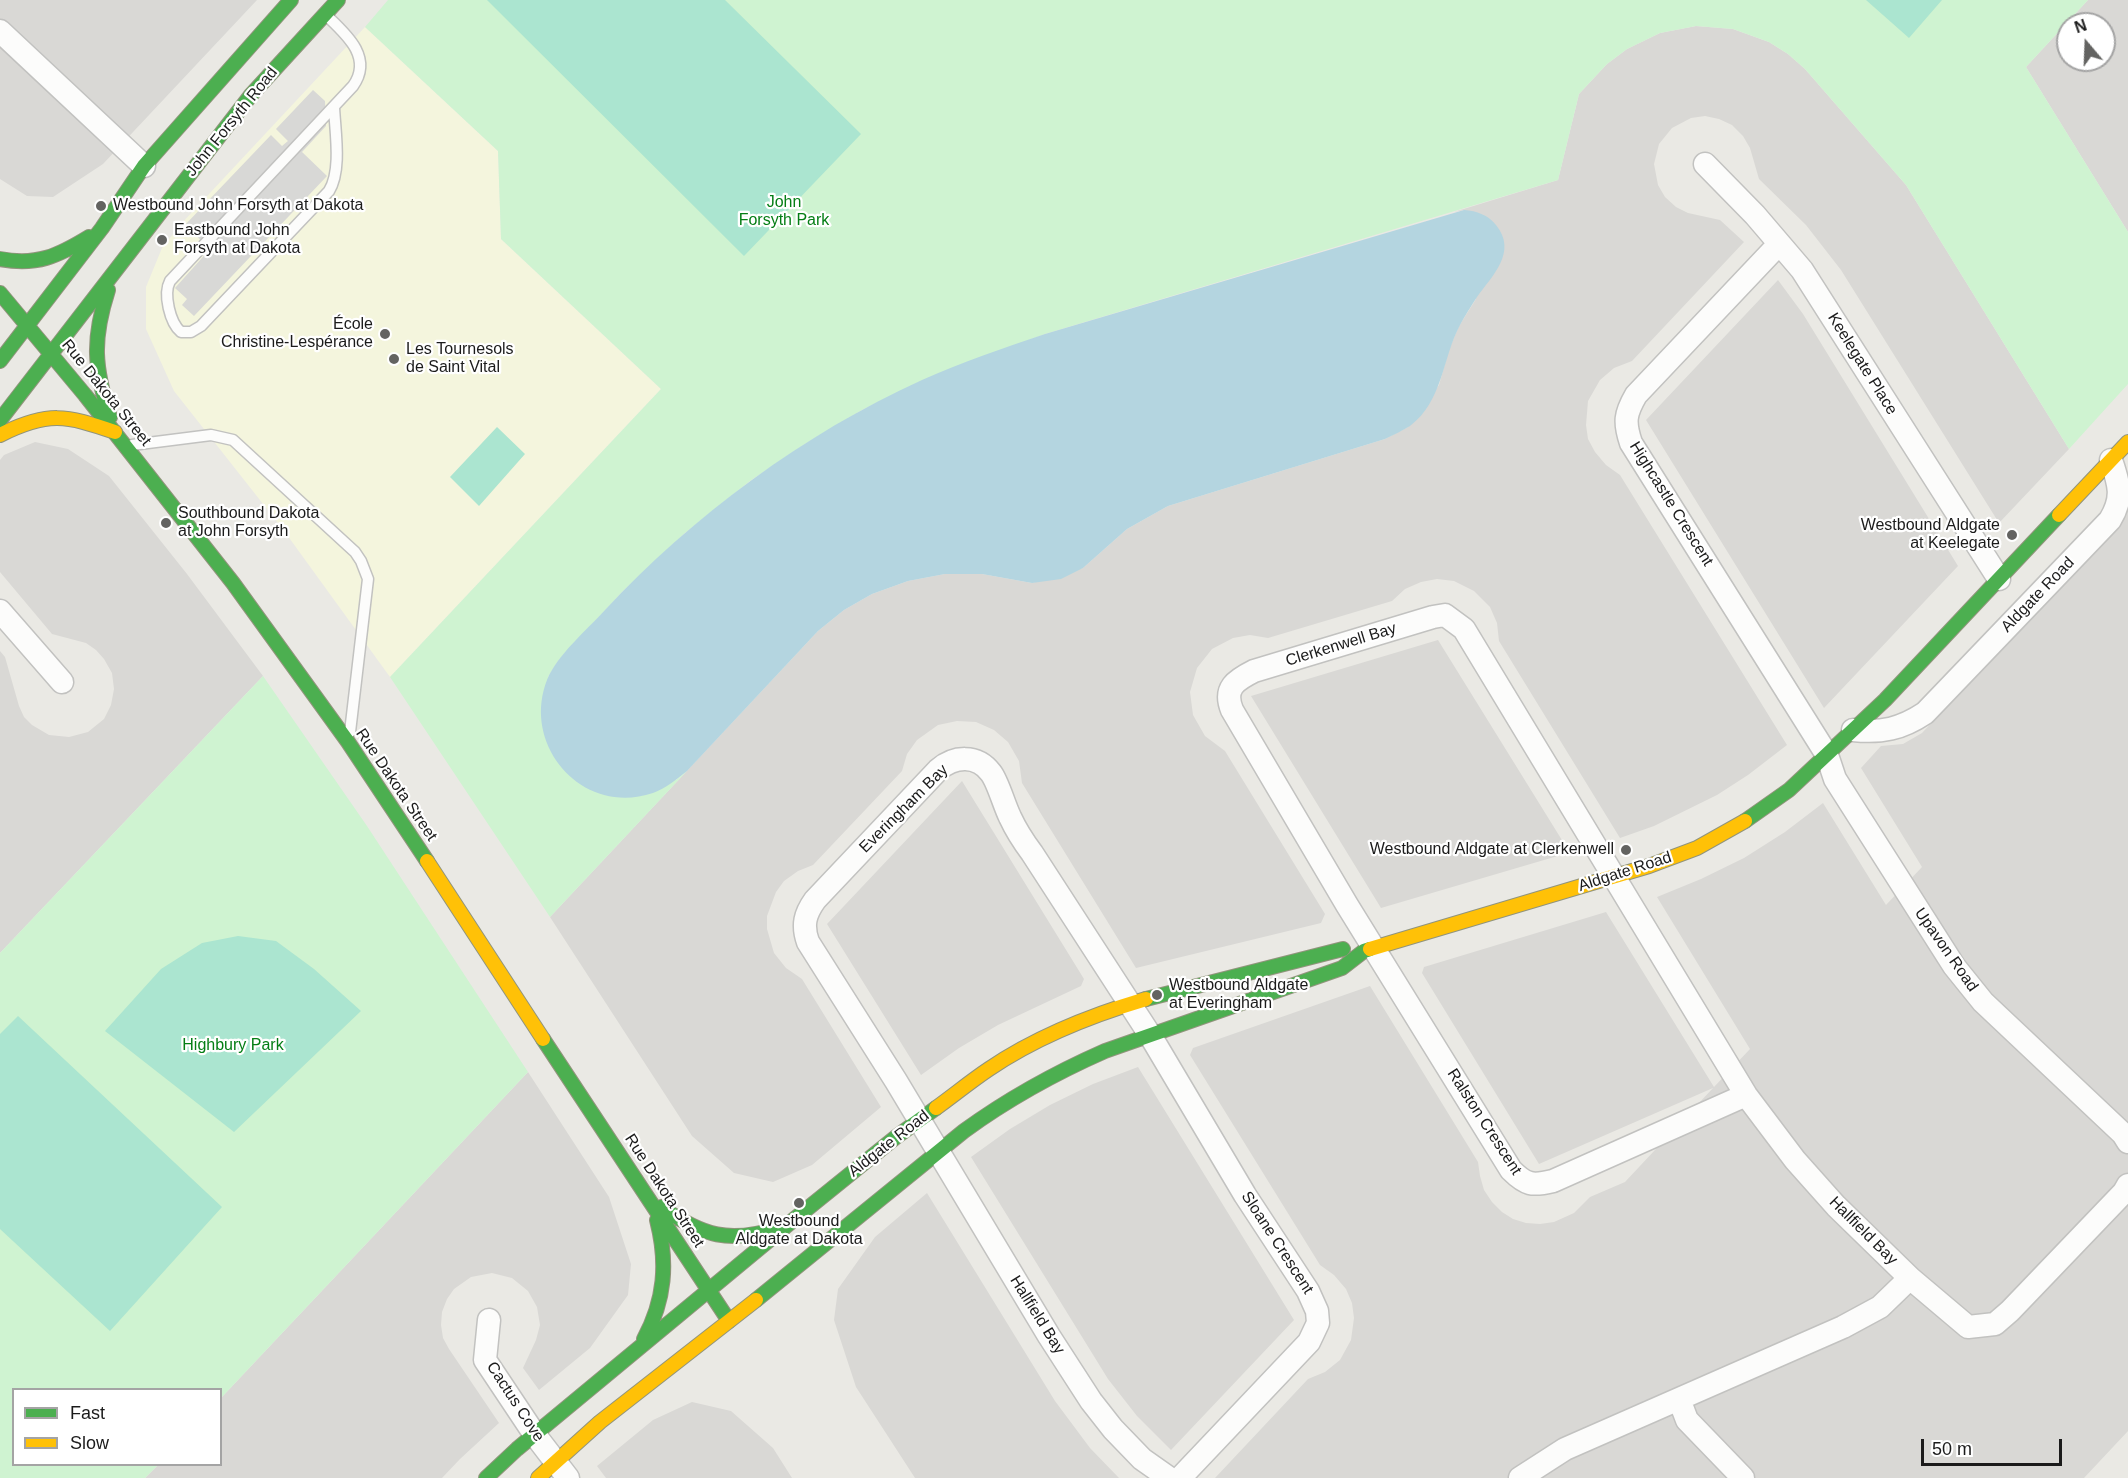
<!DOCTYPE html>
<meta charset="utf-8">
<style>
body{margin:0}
#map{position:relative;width:2128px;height:1478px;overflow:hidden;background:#eae9e4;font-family:Arial,sans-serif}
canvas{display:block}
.legend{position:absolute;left:12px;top:1388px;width:210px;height:78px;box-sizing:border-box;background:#fff;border:2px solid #a4a4a4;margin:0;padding:8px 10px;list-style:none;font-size:18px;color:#1b1b1b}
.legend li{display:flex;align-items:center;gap:12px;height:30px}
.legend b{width:30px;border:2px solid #a4a4a4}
.north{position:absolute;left:2056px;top:12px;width:60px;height:60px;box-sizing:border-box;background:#fff;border:2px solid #a4a4a4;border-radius:50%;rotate:341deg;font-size:16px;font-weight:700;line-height:24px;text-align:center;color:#1b1b1b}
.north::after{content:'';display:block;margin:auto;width:21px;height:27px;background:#636361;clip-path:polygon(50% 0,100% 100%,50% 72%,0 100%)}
.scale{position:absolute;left:1921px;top:1439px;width:141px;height:27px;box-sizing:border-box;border:3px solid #1b1b1b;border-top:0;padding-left:8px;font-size:18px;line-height:21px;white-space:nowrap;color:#1b1b1b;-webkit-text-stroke:4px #fff;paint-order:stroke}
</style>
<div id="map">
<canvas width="2128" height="1478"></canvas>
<ul class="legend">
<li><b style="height:8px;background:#4caf50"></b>Fast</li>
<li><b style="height:8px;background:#ffc107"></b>Slow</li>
</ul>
<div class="north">N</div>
<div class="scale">50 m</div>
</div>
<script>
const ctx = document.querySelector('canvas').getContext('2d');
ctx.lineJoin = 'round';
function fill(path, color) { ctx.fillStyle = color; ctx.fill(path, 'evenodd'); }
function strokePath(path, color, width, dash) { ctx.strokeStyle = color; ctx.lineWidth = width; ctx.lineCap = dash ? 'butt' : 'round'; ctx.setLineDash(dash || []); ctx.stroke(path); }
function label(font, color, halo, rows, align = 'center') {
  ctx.font = font + ' Arial,sans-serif'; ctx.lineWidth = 4.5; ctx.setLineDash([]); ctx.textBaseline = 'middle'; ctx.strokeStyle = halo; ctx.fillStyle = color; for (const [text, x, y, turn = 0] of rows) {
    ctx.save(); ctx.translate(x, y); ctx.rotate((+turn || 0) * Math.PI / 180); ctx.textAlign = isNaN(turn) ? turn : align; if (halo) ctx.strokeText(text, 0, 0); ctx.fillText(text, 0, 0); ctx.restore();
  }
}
const residential = new Path2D(`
 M0 0H257L103 164 53 197 27 196 0 179Z
 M2088 0H2128V232L2026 67ZM2068 24H2104V60H2068Z
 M1696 26 1733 29 1769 42 1788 54 1805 69 1906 185 2069 449 1999 523 1841 270 1806 225 1759 179 1750 148 1743 136 1732 125 1719 119 1705 116 1691 118 1672 128 1659 144 1654 164 1658 185 1665 197 1676 207 1688 213 1720 220 1744 242 1632 361 1614 368 1600 380 1588 401 1586 425 1588 439 1595 452 1606 465 1620 475 1787 745 1748 775 1717 795 1654 826 1620 838 1499 641 1497 623 1490 607 1474 591 1454 581 1437 579 1421 582 1405 589 1392 601 1268 638 1250 635 1233 638 1212 649 1197 668 1190 692 1193 715 1205 736 1225 751 1325 914 1321 923 1136 968 1022 783 1019 761 1008 742 994 730 976 722 957 721 938 725 917 740 907 754 902 771 813 865 798 871 784 881 776 892 767 916V929L774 953 786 968 802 979 881 1107 812 1165 773 1182 734 1173 692 1136 550 917 818 631 844 610 872 594 908 581 945 574H982L1032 583 1083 568 1127 529 1168 506 1385 439 1408 427 1439 385 1449 349 1459 326 1476 299 1464 210 1454 212 1558 180 1579 94 1607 64 1627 49 1660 33Z
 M1778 280 1803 314 1958 566 1824 708 1646 420Z
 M35 442 68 449 109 476 187 574 263 676 0 953V651L5 657 19 706 24 717 32 725 49 735 69 737 88 732 104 719 111 705 114 689 112 673 104 659 96 650 86 643 52 634 0 572V460L4 455Z
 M2128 507V1431L2084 1478H1215L1308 1379 1325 1372 1340 1360 1351 1340 1354 1318 1352 1303 1346 1289 1334 1275 1320 1265 1190 1055 1193 1048 1370 986 1478 1162 1480 1176 1484 1190 1492 1202 1502 1212 1513 1219 1526 1223 1540 1224 1554 1222 1574 1213 1590 1197 1625 1182 1713 1088 1539 1164 1422 973 1424 967 1606 912 1714 1087 1750 1049 1657 897 1701 879 1744 858 1785 832 1823 803 1886 905 1922 867 1861 768 1881 746 1903 744 1922 733 2120 522Z
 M1438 640 1565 845 1561 855 1381 908 1251 696Z
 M962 781 1084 979 1081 986 998 1025 959 1048 921 1075 827 924Z
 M1138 1067 1294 1320 1171 1450 1137 1416 1108 1379 971 1157 1010 1129 1050 1105 1093 1084Z
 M528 1072 609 1197 631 1264 628 1295 590 1348 539 1390 523 1368 536 1340 540 1325 537 1307 528 1291 512 1278 492 1273 471 1277 454 1289 447 1299 442 1312 441 1325 443 1338 449 1349 499 1423 460 1459 442 1478H145L158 1465 220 1464 221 1398Z
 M927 1193 1055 1401 1090 1448 1119 1478H915L856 1387 834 1320 838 1289 875 1237Z
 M692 1402 731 1411 773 1448 792 1478H606L597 1466 653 1420Z`);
const education = new Path2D(`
 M365 27 498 151 501 239 661 389 390 677 282 528 174 391 146 329V287L162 248 181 224Z`);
const park = new Path2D(`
 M388 0H2088L2026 67 2128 232V384L2069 449 1906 185 1805 69 1788 54 1769 42 1733 29 1696 26 1660 33 1627 49 1607 64 1579 94 1558 180 1045 334 921 381 862 410 805 444 750 481 685 533 623 591 558 661 548 677 676 780 687 771 550 917 390 677 661 389 501 239 498 151 365 27Z
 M263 676 367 826 528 1072 221 1398 220 1390H14V1464L158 1465 145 1478H0V953Z`);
const pitch = new Path2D(`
 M487 0H725L861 134 744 256Z
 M1866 0H1942L1909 38Z
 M497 427 525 454 479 506 450 477Z
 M238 936 276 941 314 969 361 1011 234 1132 105 1031 161 969 202 943Z
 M18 1016 222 1207 110 1331 0 1229V1034Z`);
const parking = new Path2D(`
 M313 90 325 101 326 126 302 152 327 176 194 316 182 305 187 299 175 288 210 249 185 225 271 135 282 146 288 141 276 129Z`);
const water = new Path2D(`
 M1464 210C1477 211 1488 215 1496 225 1518 252 1492 276 1477 297 1471 306 1465 316 1460 325 1442 359 1443 401 1410 426 1402 431 1393 435 1385 439L1168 506 1127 529 1083 568 1061 579 1032 583 982 574H945L908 581 872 594 844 610 818 631 687 771C676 780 666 788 653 793 583 817 521 746 547 680 557 655 587 630 605 610 694 515 803 434 922 380 962 362 1004 348 1045 334Z`);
const lane = new Path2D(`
 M328 17C347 35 373 58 353 86L170 281C163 294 170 323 181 332H191L201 326 329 191C342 170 335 131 334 107
 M132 445 211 435 233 440 355 552 361 561 368 579 350 732`);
const street = new Path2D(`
 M0 31 144 166
 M1705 164 1755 215 1802 270 1999 579
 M1779 244 1636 395C1625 414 1624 422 1631 443L1827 755 1835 779 1954 966 1983 1002 2123 1134 2128 1142
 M0 611 62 682
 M1853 730C1882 733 1901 729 1925 713L2110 520C2124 497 2119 484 2111 460
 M1910 1278 1968 1327 1995 1324 2010 1311 2124 1192 2128 1185
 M489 1320 485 1360 535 1435 568 1478
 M1679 1399 1687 1420 1743 1478
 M1169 1478 1142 1459 1113 1429 1091 1401 1049 1336 896 1081 808 942C802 925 805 914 815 900L938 770C954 756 977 754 991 773 998 782 1004 805 1010 817 1016 830 1023 841 1032 853L1150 1035 1245 1195 1308 1291 1317 1311 1318 1323 1309 1342 1180 1478
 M1520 1478 1565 1449 1843 1327 1880 1307 1910 1278 1836 1206 1795 1160 1746 1095 1464 629 1445 615 1433 617 1254 671C1236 680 1223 688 1232 710L1347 905 1511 1170C1526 1185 1532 1186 1553 1181L1746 1095`);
const fast = new Path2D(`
 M0 259C37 266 58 256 89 237
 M108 290C92 340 94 367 110 417
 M0 293 85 395 233 583 348 742 427 861
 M0 361 102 228 144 166 291 0
 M0 420 251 95 338 0
 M1745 821 1789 790 1885 700 2059 515
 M1146 999 1343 949
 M543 1039 729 1321
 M661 1207C703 1236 729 1244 779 1228
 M756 1300 964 1131C1008 1099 1055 1073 1105 1051L1342 968 1364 951 1370 949
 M644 1339C665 1300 668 1263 657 1220
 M486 1478 517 1449 797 1217 896 1137 936 1108`);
const slow = new Path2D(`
 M0 435C48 411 66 415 115 432
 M2059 515 2128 442
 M427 861 543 1039
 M1370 949 1649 866 1697 848 1745 821
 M936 1108C954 1095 971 1081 989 1069 1036 1037 1092 1015 1146 999
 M538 1478 600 1422 756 1300`);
const markers = [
 [101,206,6,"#636361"],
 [162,240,6,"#636361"],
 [385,334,6,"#636361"],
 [394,359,6,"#636361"],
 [166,523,6,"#636361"],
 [2012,535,6,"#636361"],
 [1626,850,6,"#636361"],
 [1157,995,6,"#636361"],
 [799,1203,6,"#636361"]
];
const streetNames = [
 ["John Forsyth Road",232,122,-51],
 ["Keelegate Place",1862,364,58],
 ["Rue Dakota Street",106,393,51],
 ["Highcastle Crescent",1671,504,58],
 ["Aldgate Road",2038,595,-46],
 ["Clerkenwell Bay",1341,645,-17],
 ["Rue Dakota Street",396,785,56],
 ["Everingham Bay",904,809,-45],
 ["Aldgate Road",1625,872,-18],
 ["Upavon Road",1946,950,55],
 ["Ralston Crescent",1484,1122,57],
 ["Aldgate Road",889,1144,-38],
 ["Rue Dakota Street",664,1191,57],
 ["Hallfield Bay",1863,1231,45],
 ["Sloane Crescent",1277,1243,57],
 ["Hallfield Bay",1037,1315,58],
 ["Cactus Cove",515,1402,57]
];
const parkNames = [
 ["John",784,203],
 ["Forsyth Park",784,221],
 ["Highbury Park",233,1046]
];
const poiNames = [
 ["Westbound John Forsyth at Dakota",113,206],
 ["Eastbound John",174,231],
 ["Forsyth at Dakota",174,249],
 ["École",373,325,"right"],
 ["Christine-Lespérance",373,343,"right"],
 ["Les Tournesols",406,350],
 ["de Saint Vital",406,368],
 ["Southbound Dakota",178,514],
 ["at John Forsyth",178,532],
 ["Westbound Aldgate",2000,526,"right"],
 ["at Keelegate",2000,544,"right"],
 ["Westbound Aldgate at Clerkenwell",1614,850,"right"],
 ["Westbound Aldgate",1169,986],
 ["at Everingham",1169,1004],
 ["Westbound",799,1222,"center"],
 ["Aldgate at Dakota",799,1240,"center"]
];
fill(residential, '#d9d8d5');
fill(education, '#f4f5dd');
fill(park, '#cff3d1');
fill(pitch, '#abe5d0');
fill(parking, '#d8d8d6');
fill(water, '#b4d5e0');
strokePath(lane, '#c2c2c0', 13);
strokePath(street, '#c2c2c0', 25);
strokePath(fast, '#91947c', 16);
strokePath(slow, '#91947c', 16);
strokePath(lane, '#fcfcfb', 10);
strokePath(street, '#fcfcfb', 22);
strokePath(fast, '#4caf50', 14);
strokePath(slow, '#ffc107', 14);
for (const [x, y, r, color] of markers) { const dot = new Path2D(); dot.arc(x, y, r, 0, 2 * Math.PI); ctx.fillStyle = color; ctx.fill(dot); strokePath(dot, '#fff', 2); }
label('16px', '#1b1b1b', '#fff', streetNames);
label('16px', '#057e15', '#fff', parkNames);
label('16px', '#1b1b1b', '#fff', poiNames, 'left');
</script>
